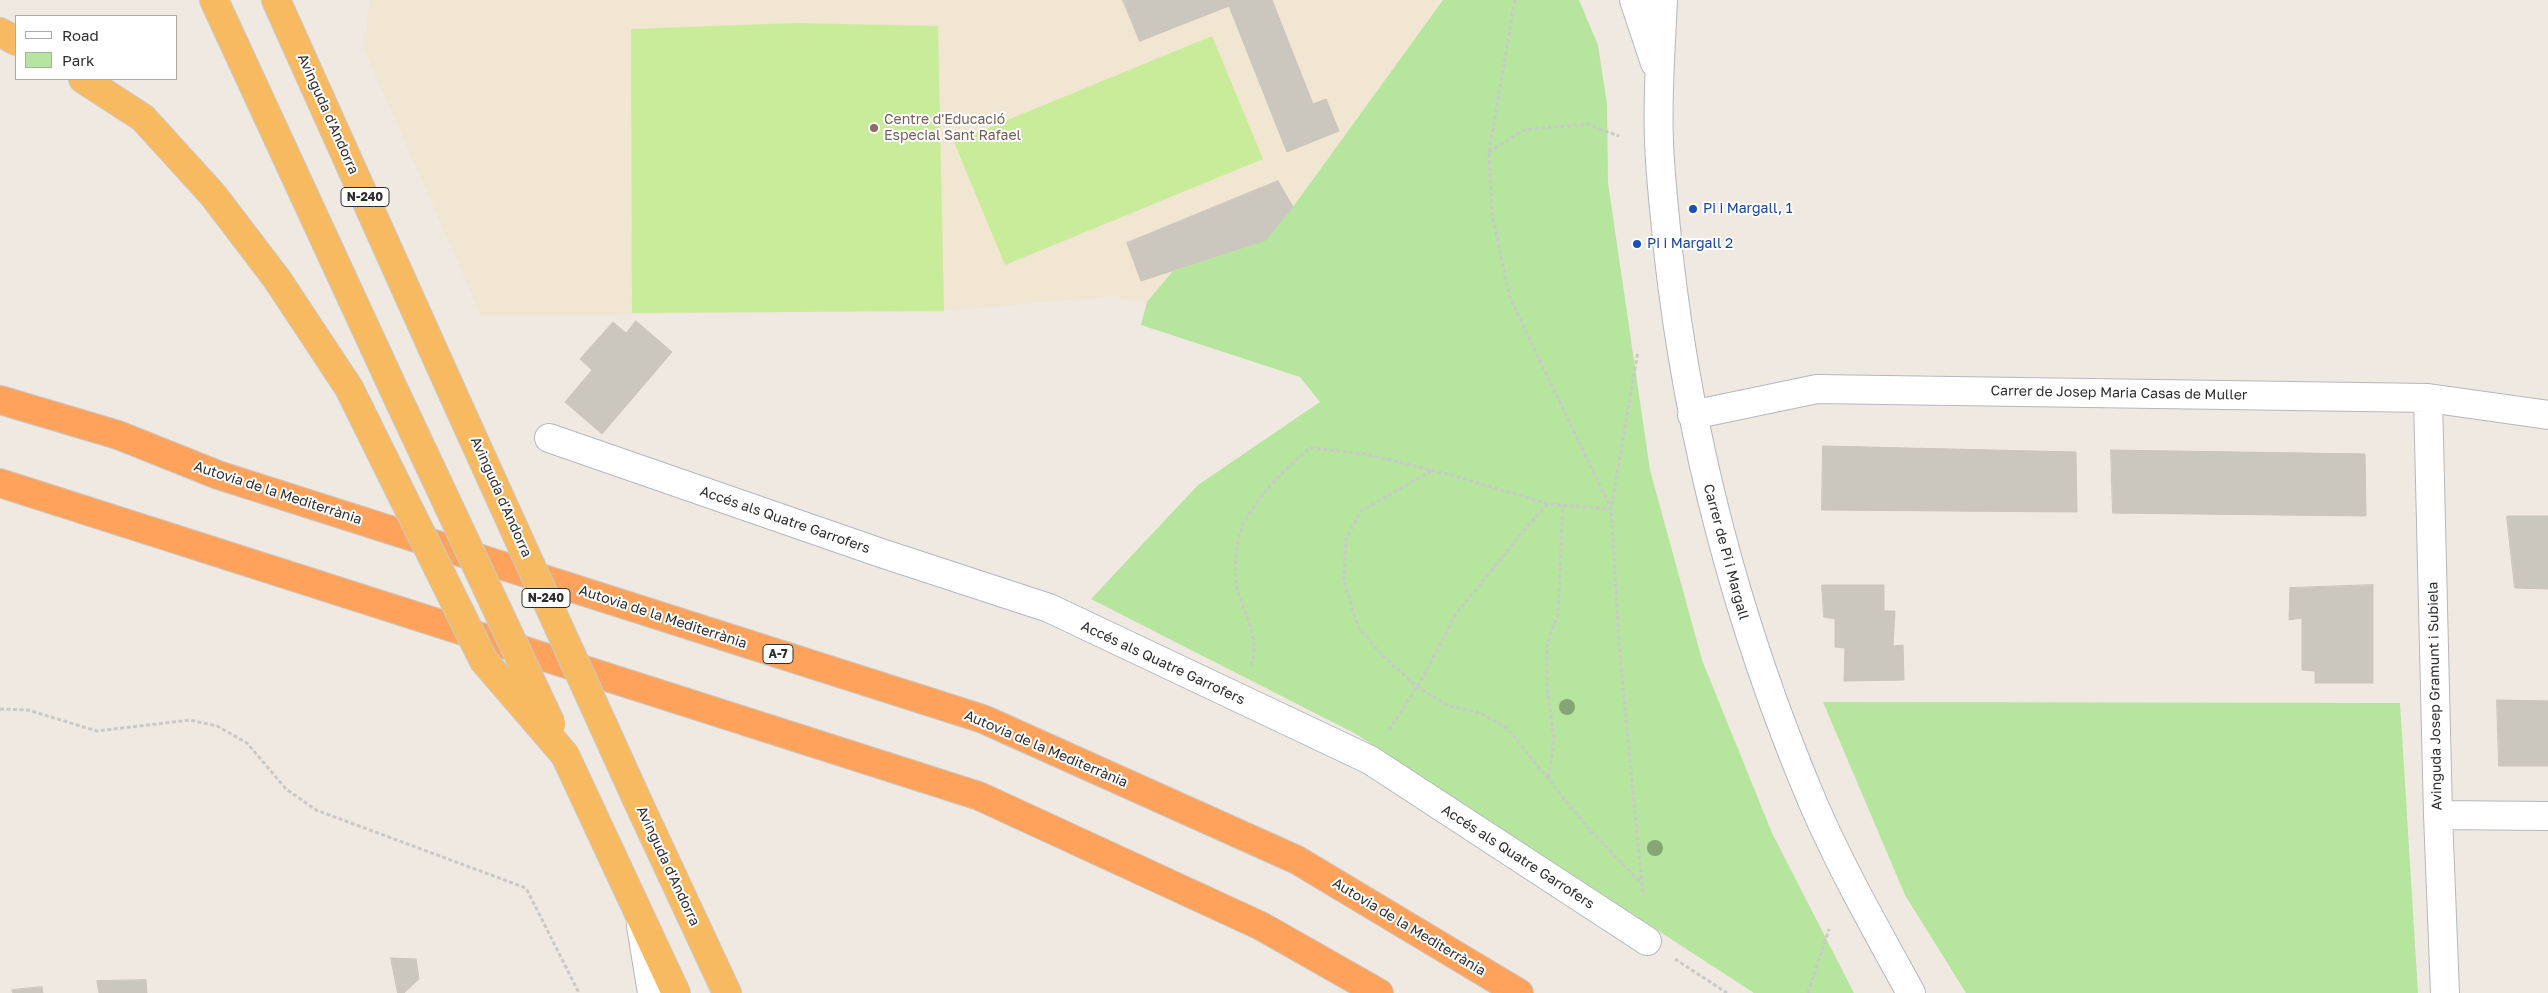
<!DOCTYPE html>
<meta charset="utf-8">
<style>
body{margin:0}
#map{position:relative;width:2548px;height:993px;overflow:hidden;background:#efe9e1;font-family:"Golos Text",sans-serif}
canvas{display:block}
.legend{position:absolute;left:15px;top:15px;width:162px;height:65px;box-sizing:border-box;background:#fff;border:1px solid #ababab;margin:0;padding:6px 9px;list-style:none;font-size:15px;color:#2e2e2e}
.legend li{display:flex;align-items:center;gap:10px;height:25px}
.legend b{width:25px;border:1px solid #ababab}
</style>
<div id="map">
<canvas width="2548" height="993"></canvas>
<ul class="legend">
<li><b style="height:6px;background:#fff"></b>Road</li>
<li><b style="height:14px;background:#b6e59e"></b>Park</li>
</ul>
</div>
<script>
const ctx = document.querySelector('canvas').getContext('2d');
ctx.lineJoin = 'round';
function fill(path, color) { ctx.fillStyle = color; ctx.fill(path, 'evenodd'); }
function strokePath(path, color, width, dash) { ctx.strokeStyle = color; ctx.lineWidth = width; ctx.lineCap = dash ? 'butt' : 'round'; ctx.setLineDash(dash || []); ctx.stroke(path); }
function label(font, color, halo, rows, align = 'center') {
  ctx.font = font + ' "Golos Text",sans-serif'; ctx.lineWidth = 4; ctx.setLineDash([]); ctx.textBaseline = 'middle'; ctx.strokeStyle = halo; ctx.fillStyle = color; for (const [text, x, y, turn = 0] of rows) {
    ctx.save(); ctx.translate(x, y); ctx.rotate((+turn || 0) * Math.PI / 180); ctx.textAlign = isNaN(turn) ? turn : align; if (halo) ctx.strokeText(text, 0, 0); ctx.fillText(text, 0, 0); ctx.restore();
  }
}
const education = new Path2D(`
 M370 0H1443L1293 207 1266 240 1173 271 1147 302 1113 296 944 311 481 315 364 49Z`);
const green = new Path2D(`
 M1443 0H1579L1598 45 1607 104 1608 183 1650 470 1702 660 1772 833 1854 993H1754L1356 734 1091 599 1198 485 1320 402 1300 377 1141 325 1147 302 1173 271 1266 240 1293 207Z
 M1823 702 2400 703 2418 993H1966L1905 895Z`);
const pitch = new Path2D(`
 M796 23 938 26 944 311 632 313 631 29Z
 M1212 36 1263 159 1005 265 954 142Z`);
const building = new Path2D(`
 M1123 0H1272L1313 104 1326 99 1339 131 1287 152 1229 6 1140 41Z
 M1278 181 1293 207 1266 240 1141 281 1127 243Z
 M636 321 672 352 602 434 565 402 592 370 580 359 613 322 626 333Z
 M1823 446 2076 452 2077 512 1822 510Z
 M2111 450 2365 454 2366 516 2113 513Z
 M2507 516H2548V589L2515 588Z
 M1822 585H1884V611H1895L1893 646 1903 645 1904 680 1844 681 1845 648 1835 647V619L1824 617Z
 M2373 585V683H2315V671L2302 670V618L2289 620 2290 588Z
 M2497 700 2548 701V766H2499Z
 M391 958 416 959 419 979 404 993H398Z
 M146 980 147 993H99L97 981Z
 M42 987 43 993H13L12 990Z`);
const path = new Path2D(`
 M1515 0 1489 152 1492 214 1510 298 1611 509 1620 656 1643 896
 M1489 152 1524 130 1587 124 1619 136
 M1431 471 1361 511 1346 539 1344 582 1358 627 1381 654 1417 687 1449 706 1480 713 1507 728 1588 828 1641 883
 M1251 665C1260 642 1247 618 1239 596 1233 578 1235 538 1245 521 1261 493 1285 468 1310 448L1366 454 1455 476 1548 504 1611 509 1638 351
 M0 709 28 710 97 731 190 720 217 726 247 743 286 789 316 810 526 888 579 993
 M1389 730 1423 677 1456 614 1530 523 1548 504
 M1549 777 1554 738 1547 688V644L1558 614 1563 505
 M1675 959 1727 993
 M1808 993 1829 929`);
const minor = new Path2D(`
 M1634 0 1655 63
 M1663 0C1661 47 1657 94 1659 141 1660 177 1665 214 1668 250 1689 441 1738 626 1813 803 1841 868 1877 931 1911 993
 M2428 398 2438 815 2445 993
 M1692 415 1817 389 2428 398 2548 415
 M549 438 881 553 1049 608 1370 760 1647 941
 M2438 815 2548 816
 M641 926 652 993`);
const trunk = new Path2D(`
 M214 0 395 392
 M276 0 453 394
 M0 32 16 41
 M83 79 143 118 213 195 277 279 349 388
 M565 755 676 993
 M638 802 727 993`);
const motorway = new Path2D(`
 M0 400 118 435 218 475 983 719 1297 860 1519 993
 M0 483 979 796 1261 926 1379 993`);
const trunkBridge = new Path2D(`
 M349 388 484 661 565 755
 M395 392 551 724
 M453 394 638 802`);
const trees = [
 [1567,707],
 [1655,848]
];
const markers = [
 [874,128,5,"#8d6e63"],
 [1693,209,5,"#1a4fb4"],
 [1637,244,5,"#1a4fb4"]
];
const shields = [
 [365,197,48],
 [546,598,48],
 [778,654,30]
];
const shieldNames = [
 ["N-240",365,197],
 ["N-240",546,598],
 ["A-7",778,654]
];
const streetNames = [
 ["Avinguda d'Andorra",328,114,66],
 ["Carrer de Josep Maria Casas de Muller",2119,393,1],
 ["Autovia de la Mediterrània",278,493,18],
 ["Avinguda d'Andorra",501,497,66],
 ["Accés als Quatre Garrofers",785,520,19],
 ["Carrer de Pi i Margall",1726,552,75],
 ["Autovia de la Mediterrània",663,617,18],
 ["Accés als Quatre Garrofers",1163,663,25],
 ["Avinguda Josep Gramunt i Subiela",2435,696,-91],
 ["Autovia de la Mediterrània",1046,749,23],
 ["Accés als Quatre Garrofers",1518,857,33],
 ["Avinguda d'Andorra",668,866,65],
 ["Autovia de la Mediterrània",1409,927,31]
];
const educationNames = [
 ["Centre d'Educació",884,120],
 ["Especial Sant Rafael",884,136]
];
const transitNames = [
 ["Pi i Margall, 1",1703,209],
 ["Pi i Margall 2",1647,244]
];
fill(education, '#f0e6d1');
fill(green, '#b6e59e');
fill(pitch, '#c9ec9a');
fill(building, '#cbc7bf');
strokePath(building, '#cbc5ba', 1);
strokePath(minor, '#b4b7c1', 30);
strokePath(trunk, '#c9c9c9', 30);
strokePath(motorway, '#c9c9c9', 30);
strokePath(path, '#c9c9c9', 3, [4, 2.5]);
strokePath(minor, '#fff', 28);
strokePath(trunk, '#f8ba60', 28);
strokePath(motorway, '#ffa35c', 28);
strokePath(trunkBridge, '#c9c9c9', 30, []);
strokePath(trunkBridge, '#f8ba60', 28);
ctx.fillStyle = '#84a574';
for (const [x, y] of trees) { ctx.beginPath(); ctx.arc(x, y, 8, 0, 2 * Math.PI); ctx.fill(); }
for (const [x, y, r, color] of markers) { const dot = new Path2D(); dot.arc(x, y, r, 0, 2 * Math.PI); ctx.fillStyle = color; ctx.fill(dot); strokePath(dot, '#fff', 2); }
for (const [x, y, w] of shields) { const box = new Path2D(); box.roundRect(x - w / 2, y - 9.5, w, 19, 4); ctx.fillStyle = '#fff'; ctx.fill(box); strokePath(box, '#2e2e2e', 1); }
label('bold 12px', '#2e2e2e', null, shieldNames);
label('14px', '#2e2e2e', '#fff', streetNames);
label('14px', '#785e54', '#fff', educationNames, 'left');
label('14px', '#164399', '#fff', transitNames, 'left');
</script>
